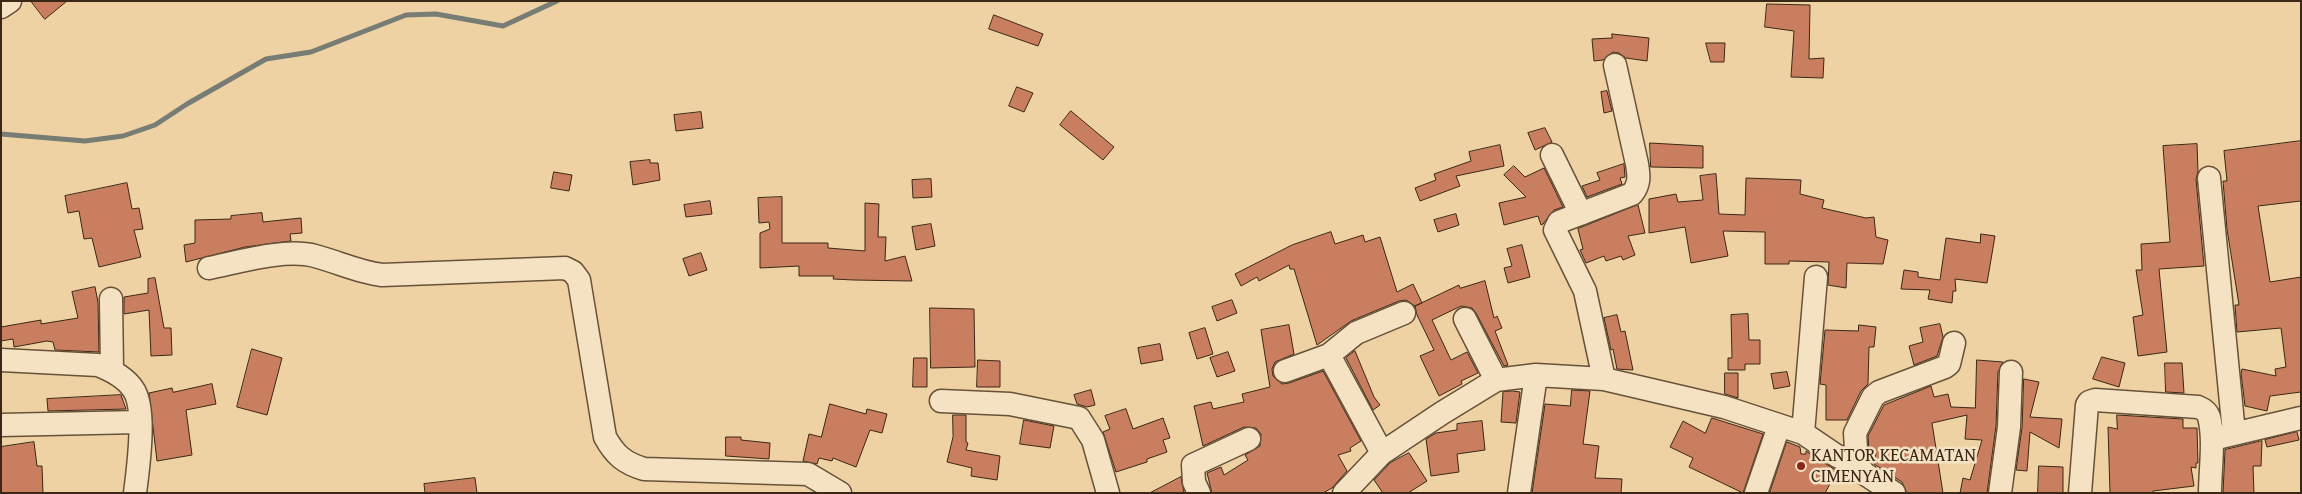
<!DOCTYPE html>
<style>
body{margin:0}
#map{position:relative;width:2302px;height:494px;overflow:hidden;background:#efd2a3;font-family:"Gentium Book Plus",serif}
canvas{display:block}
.frame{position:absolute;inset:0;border:2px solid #3a2716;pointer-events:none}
</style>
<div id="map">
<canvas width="2302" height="494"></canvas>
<div class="frame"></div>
</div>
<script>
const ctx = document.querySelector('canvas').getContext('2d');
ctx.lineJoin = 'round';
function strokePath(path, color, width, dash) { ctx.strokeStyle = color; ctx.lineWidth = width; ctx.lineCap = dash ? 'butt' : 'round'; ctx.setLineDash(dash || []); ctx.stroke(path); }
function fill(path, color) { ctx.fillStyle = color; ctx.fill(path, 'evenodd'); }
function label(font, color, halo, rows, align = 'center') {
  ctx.font = font + ' "Gentium Book Plus",serif'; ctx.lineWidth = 5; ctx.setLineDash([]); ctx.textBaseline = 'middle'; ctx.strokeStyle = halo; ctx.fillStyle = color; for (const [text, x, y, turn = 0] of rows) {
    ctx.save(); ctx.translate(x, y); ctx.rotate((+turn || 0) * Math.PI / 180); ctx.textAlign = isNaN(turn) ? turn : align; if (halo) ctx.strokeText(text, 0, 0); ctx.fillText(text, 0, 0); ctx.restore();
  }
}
const stream = new Path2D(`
 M1 134 85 141 123 136 155 125 187 104 266 59 311 52 406 15 436 14 503 26 557 1`);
const building = new Path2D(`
 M31 1H67L45 19Z
 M1767 4 1810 5 1809 59 1824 58 1823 78 1791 77 1794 31 1765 27Z
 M994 15 1043 34 1038 46 989 29Z
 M1612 34 1649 38 1647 61 1626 58 1619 53 1613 52 1603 60 1594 61 1592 39 1612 38Z
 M1706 43H1725L1724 62H1711Z
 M1017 87 1033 93 1024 112 1009 106Z
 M1607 91 1612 111 1604 113 1601 92Z
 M1071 111 1114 147 1103 160 1060 125Z
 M701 112 703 128 676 131 674 115Z
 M1545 128 1552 142 1535 150 1528 133Z
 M2301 141V201L2258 206 2270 282 2301 277V392L2270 396 2267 411 2245 406 2241 373 2242 369 2276 376 2275 369 2286 367 2281 328 2237 332 2235 305H2239L2227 229 2223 181H2227L2224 151Z
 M1650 143 1703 146V168L1651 167Z
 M2197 144 2198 171 2196 179 2204 266 2159 269 2167 352 2138 356 2133 317 2143 315 2136 270H2142L2141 244 2170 242 2163 146Z
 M1500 145 1504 166 1456 176 1460 186 1420 201 1415 188 1436 180 1434 174 1471 161 1469 152Z
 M650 160V163H658L660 180 633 185 630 162Z
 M1624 164 1625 177 1620 178 1622 184 1587 197 1582 186 1600 180 1597 173Z
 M1514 166 1525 177 1544 168 1563 207 1554 210 1543 224 1541 225 1538 216 1504 225 1499 203 1526 197 1504 175Z
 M554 172 572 175 569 191 551 188Z
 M1716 174 1719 214 1745 215 1746 178 1801 180 1800 194 1824 200 1822 208 1866 218 1874 217 1876 237 1888 240 1883 264 1847 263 1846 288 1828 285 1829 262 1789 261V264H1765V232L1723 231 1728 256 1691 263 1685 227 1649 233V199L1676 194 1678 202 1703 200 1700 176Z
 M931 179 932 197 913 198 912 180Z
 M127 183 132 209 139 208 143 229 134 230 141 257 99 267 92 238 84 239 79 211 68 213 65 196Z
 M782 197V243H828V248L865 251V203L879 204 878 237H886L885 261 905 256 912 281 854 280 833 279 834 276H799V266L760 268V233L770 229 769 222 759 223 758 198Z
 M710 201 712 214 686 217 684 205Z
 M1638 205 1645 233 1628 236 1635 255 1623 260 1621 256 1606 261 1604 256 1586 263 1580 250 1583 249 1578 229Z
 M262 213 263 222 301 218 302 233 290 234 291 241 245 247 186 262 184 245 195 243V220L231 219V216Z
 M1456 214 1459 225 1438 232 1434 220Z
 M931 224 935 246 916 250 912 227Z
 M1331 232 1335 244 1363 235 1365 242 1380 237 1397 292 1413 284 1422 303 1415 306 1406 300 1399 301 1351 321 1317 345 1294 269H1290L1289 265 1259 281 1257 277 1241 286 1235 274 1292 245Z
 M1981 234 1995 236 1987 283 1955 279 1956 291H1953L1952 303 1928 299 1930 290 1901 289 1904 270 1918 272V277L1940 280 1946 238 1980 243Z
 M1522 245 1530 277 1508 283 1504 268 1512 266 1507 249Z
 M701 253 707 270 689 276 683 259Z
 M155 278 164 328H171L172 355 151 356 149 310 124 314V297L148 293V279Z
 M1485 281 1494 318 1497 316 1502 328 1495 331 1508 365 1504 366 1476 313 1472 308 1461 306 1432 320 1451 360 1467 352 1478 373 1461 381 1462 384 1439 396 1420 356 1434 350 1417 315 1415 306 1459 285 1460 288Z
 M95 287 98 302 99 352 55 350 53 342 47 341 14 347 13 339 1 341V327L41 320V324L78 318 72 292Z
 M1232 300 1237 313 1217 321 1212 307Z
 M930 308 974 309 975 367 931 368Z
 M1748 314 1749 340H1760V364H1745V370H1728V358H1732L1731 315Z
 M1617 315 1621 332 1625 331 1633 370 1617 369 1613 349 1611 350 1604 318Z
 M1940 324 1943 337 1937 356 1914 365 1909 346 1923 342 1920 328Z
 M1289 325 1294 354 1275 362 1272 369 1273 376 1282 384 1289 383 1323 371 1361 441 1350 448 1351 451 1338 455 1347 471 1332 488 1323 493H1212L1207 473 1221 467 1224 475 1248 460 1245 455 1260 446 1261 434 1256 428 1244 427 1203 446 1194 406 1211 402 1213 409 1226 406 1244 402 1242 394 1270 387 1261 330Z
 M1859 325 1876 327 1874 347H1869L1868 384 1861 391 1847 420H1826V385L1820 384 1825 330 1858 331Z
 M1205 328 1213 354 1197 359 1189 333Z
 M1160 344 1163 360 1141 364 1138 348Z
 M252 349 282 358 267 415 237 407Z
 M1355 351 1374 397 1380 405 1373 410 1346 358Z
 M1228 352 1235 371 1217 377 1210 358Z
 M2102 357 2125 363 2119 387 2093 379Z
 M914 358H927V387H913Z
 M978 360 1000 361V387H977Z
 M1977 360 2003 362 1998 372 1996 426 1987 493H1960L1963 478 1970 480 1982 440 1965 439 1967 415 1932 423 1943 493H1907L1902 482 1874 464 1876 453 1869 452 1868 436 1884 405 1931 386 1934 397 1948 394 1951 407 1975 408Z
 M2165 363H2182L2184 393 2166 392Z
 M1787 372 1790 386 1774 389 1771 374Z
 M1725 373H1738V398L1725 394Z
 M2024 379 2039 382 2030 417 2062 419 2059 448 2030 432 2027 471 2016 470 2022 428Z
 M212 384 216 404 186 410 192 455 157 461 149 393 172 388 173 392Z
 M1091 390 1095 405 1087 407 1077 404 1074 395Z
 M1572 390 1590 391 1583 444 1599 446 1595 478 1622 479 1621 493H1532L1545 404 1570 406Z
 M1513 391 1520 392 1516 423 1501 422 1503 392Z
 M121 395 126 409 48 411 47 399Z
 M830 404 866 414 867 409 887 414 882 433 870 430 856 467 833 458 832 461 819 458 817 464 803 461 809 434 821 437Z
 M1126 409 1133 429 1163 418 1170 438 1163 440 1167 452 1147 459V462L1116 472 1103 432 1110 429 1105 416Z
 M953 415H966V442L968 443 966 450 1000 456 997 480 971 476 972 468 947 462 953 437Z
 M2117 415 2183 419V428H2197L2198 463H2196V468L2191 467 2194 486 2153 491V493H2110L2108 427 2117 429Z
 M1712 418 1763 434 1743 493 1689 467 1693 458 1670 447 1683 421 1705 433Z
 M1024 420 1054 426 1050 448 1020 444Z
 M1482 421 1485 450 1457 454 1459 472 1431 476 1426 439 1436 433 1457 430V424Z
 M2297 432 2299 440 2267 447 2265 440Z
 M726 437H741V440L770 443 769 459 726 456Z
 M2262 441 2261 466H2253L2254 493H2223L2225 450Z
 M34 442 37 466H42L43 493H1V447Z
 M1787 442 1800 447 1801 454H1806V451L1837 471 1825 493H1770Z
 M1409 453 1427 481 1408 493H1383L1374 480 1390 463Z
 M2039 466 2063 467V493H2038Z
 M1181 477 1184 493H1150Z
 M475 478 477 493H425L424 484Z`);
const minor = new Path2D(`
 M1 7 10 1
 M1552 155 1581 214
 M2209 178 2234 433
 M209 268C239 262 285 248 315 256 338 262 358 272 382 275L565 268 573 272 579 280 605 437C615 455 624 463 644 469L808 474 840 493
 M111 299 112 370
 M1465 319 1496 380
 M1 360 98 365C111 370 125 377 133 389 147 408 138 469 135 493
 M1285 371 1329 355
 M1604 379 1585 291 1555 230 1559 222 1632 194C1640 184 1639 176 1637 164L1615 65
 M941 401 1010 404 1079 418 1093 440 1108 493
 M1 425 139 422
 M1803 433 1816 277
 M2221 437 2301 418
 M1382 453 1329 355 1356 333 1404 313
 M1857 465 1855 433 1873 397 1879 392 1945 367 1949 364 1954 343
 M1199 493 1194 482 1193 465 1249 439
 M1344 493 1382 453 1442 413 1496 380 1536 375 1604 379 1724 407 1803 433 1837 456 1857 465 1865 474 1894 493
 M1519 493 1536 375
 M1756 493 1779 426
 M2000 493 2009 427 2011 372
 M2080 493 2087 405 2089 402 2095 400 2198 407C2203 409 2207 411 2209 417 2215 440 2210 470 2210 493`);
const markers = [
 [1801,466,5,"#8f2418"]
];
const poiNames = [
 ["KANTOR KECAMATAN",1811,456],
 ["CIMENYAN",1811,477]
];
strokePath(stream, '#777c74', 5);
fill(building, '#ca7e60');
strokePath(building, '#3a2716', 1);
strokePath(minor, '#675239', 25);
strokePath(minor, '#f5e2c3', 22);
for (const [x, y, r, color] of markers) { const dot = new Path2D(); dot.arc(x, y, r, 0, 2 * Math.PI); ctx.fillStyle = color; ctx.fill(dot); strokePath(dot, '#f5e2c3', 2); }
label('18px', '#3a2716', '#f5e2c3', poiNames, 'left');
</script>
